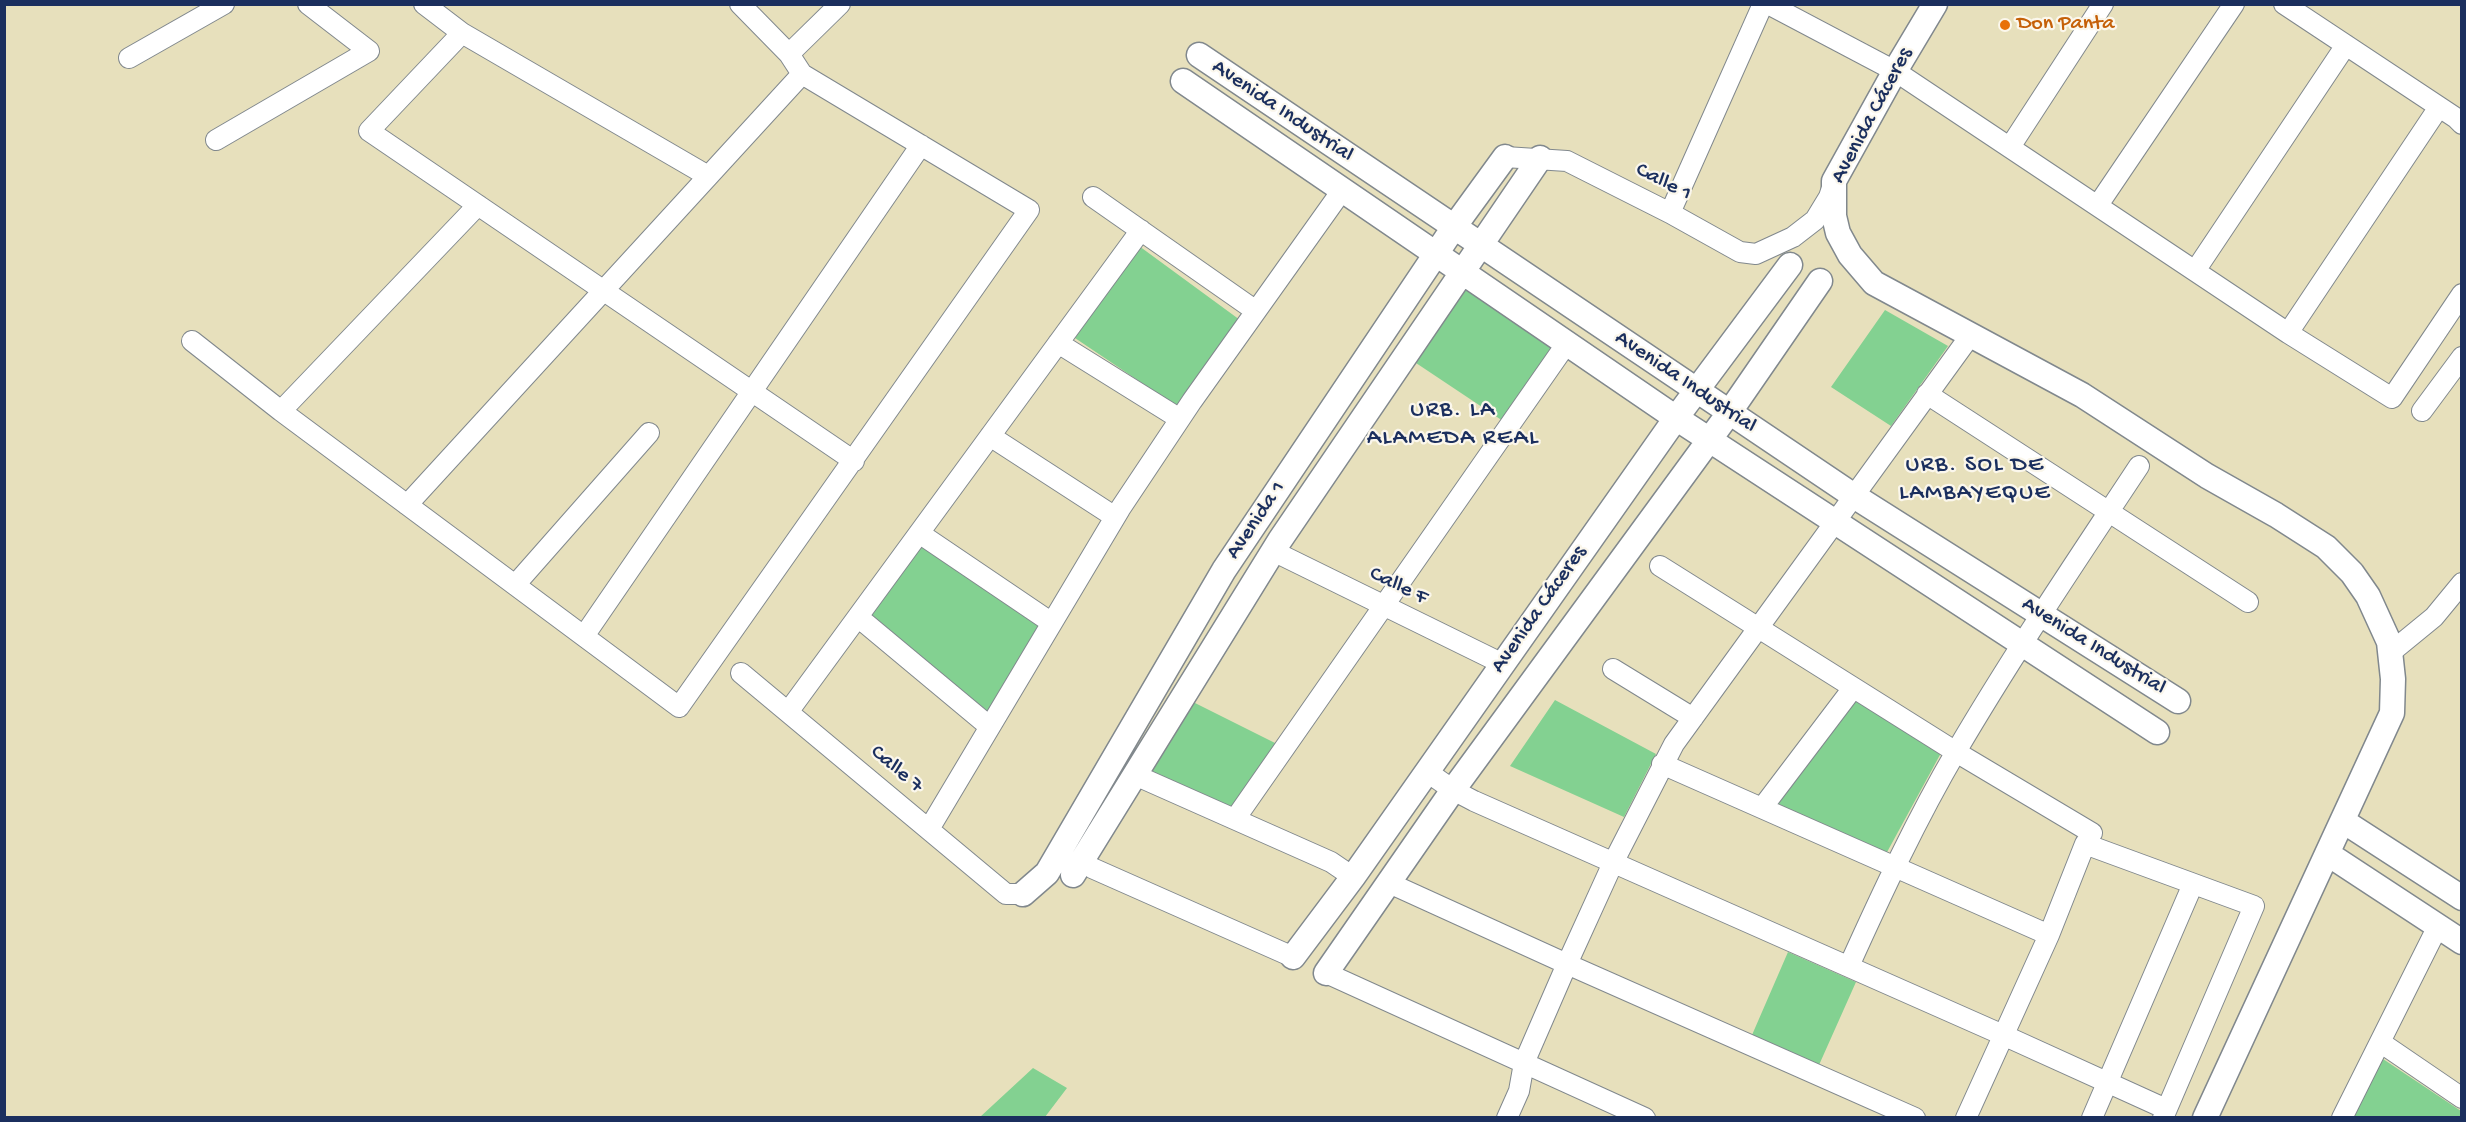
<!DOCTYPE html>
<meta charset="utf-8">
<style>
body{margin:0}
#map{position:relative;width:2466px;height:1122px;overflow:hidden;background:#e7e0bc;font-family:"Gochi Hand",sans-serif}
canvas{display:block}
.frame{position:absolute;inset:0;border:6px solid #1b2f5e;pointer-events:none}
</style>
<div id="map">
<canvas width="2466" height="1122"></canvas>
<div class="frame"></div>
</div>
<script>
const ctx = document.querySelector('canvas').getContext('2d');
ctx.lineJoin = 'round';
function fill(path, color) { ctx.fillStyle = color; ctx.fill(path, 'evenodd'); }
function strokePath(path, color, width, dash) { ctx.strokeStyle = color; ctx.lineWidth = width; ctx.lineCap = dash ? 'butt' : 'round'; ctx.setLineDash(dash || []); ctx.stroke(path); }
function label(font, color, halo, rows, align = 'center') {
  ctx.font = font + ' "Gochi Hand",sans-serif'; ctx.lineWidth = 4.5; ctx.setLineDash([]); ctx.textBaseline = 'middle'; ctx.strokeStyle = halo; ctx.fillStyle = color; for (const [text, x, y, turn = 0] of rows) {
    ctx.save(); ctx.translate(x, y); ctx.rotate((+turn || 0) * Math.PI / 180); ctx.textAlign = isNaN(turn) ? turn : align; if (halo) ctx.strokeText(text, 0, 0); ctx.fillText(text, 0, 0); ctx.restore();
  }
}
const green = new Path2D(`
 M1139 246 1240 320 1176 406 1072 336Z
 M1468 283 1556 343 1503 421 1413 361Z
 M1885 310 1948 346 1891 426 1831 387Z
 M921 545 1043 626 989 715 871 616Z
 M1185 698 1277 744 1231 809 1144 770Z
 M1854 698 1941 753 1886 854 1774 805Z
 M1555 700 1656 754 1624 817 1510 766Z
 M1788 952 1856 982 1819 1065 1752 1035Z
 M2383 1059 2461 1111V1117H2353Z
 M1033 1068 1067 1088 1045 1117H980Z`);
const minor = new Path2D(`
 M424 4 462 33 708 176
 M1768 4 1895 71 2288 333 2392 398 2462 294
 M2284 4 2456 118 2462 124
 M462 33 369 131 854 461
 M789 54 840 4
 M129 58 224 4
 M216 140 369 51 308 4
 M2010 147 2103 4
 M1505 157 1567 161 1670 213 1740 252 1756 254 1793 237 1815 220 1829 197 1833 185
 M1093 197 1256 311
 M2098 205 2234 4
 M1670 213 1763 4
 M2195 271 2346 45
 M2288 333 2439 107
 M192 341 281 411 679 707 1029 210 802 74 789 54 740 4
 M1058 343 1180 419
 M1927 394 2248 602
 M281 411 478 205
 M2422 411 2462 357
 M990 436 1115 517
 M407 505 802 74
 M919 533 1052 623
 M1273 551 1503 664
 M1660 566 1956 752 2092 833 2085 844 2049 935 1966 1118
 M515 585 649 433
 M858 617 990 727
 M584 636 921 145
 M2390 653 2434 617 2462 583
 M1613 669 1693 718
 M741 673 1006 894H1023
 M788 712 1141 230
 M1662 764 2049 935
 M1426 771 1453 790 1474 801 2003 1035 2166 1109
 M1144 779 1331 862 1353 877
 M1762 808 1853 688
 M1235 819 1567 343
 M929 829 1120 509 1192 401 1343 189
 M2085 844 2254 906 2163 1118
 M1092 868 1293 957
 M1389 883 1567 964 1915 1118
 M1849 966C1882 893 1916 820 1957 750 2014 653 2077 560 2139 466
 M1326 973 1645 1118
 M2380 1042 2462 1098
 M1507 1118 1519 1091 1524 1063 1567 964 1613 863 1674 744 1970 336
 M2092 1118 2193 884
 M2342 1118 2438 926`);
const tertiary = new Path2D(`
 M1935 4 1895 71 1834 181V216L1838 233 1850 255 1874 283 2082 395 2207 476 2276 515 2326 547 2352 573 2368 596 2389 642 2393 679 2392 713 2205 1118
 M1199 55 1854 496 2178 701
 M1183 81 1676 418 2157 732
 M2343 821 2462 898
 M2328 854 2462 942
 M1073 875 1280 540 1540 158
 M1023 894 1047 873 1224 570 1454 227 1505 157
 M1293 957 1353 877 1676 418 1790 265
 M1326 973 1453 790 1729 413 1820 281`);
const markers = [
 [2005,25,6,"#e8710a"]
];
const foodNames = [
 ["Don Panta",2017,25]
];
const streetNames = [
 ["Avenida Industrial",1282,112,34],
 ["Avenida Cáceres",1873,116,-62],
 ["Calle 1",1663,183,27],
 ["Avenida Industrial",1685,383,34],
 ["Avenida 1",1257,521,-56],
 ["Calle F",1398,587,26],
 ["Avenida Cáceres",1540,610,-55],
 ["Avenida Industrial",2093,647,32],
 ["Calle 7",896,770,40]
];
const neighbourhoodNames = [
 ["URB. LA",1453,411],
 ["ALAMEDA REAL",1453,439],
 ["URB. SOL DE",1975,466],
 ["LAMBAYEQUE",1975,494]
];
fill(green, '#83d191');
strokePath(minor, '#81888d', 22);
strokePath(tertiary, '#81888d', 27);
strokePath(minor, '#fff', 20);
strokePath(tertiary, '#fff', 24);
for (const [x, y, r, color] of markers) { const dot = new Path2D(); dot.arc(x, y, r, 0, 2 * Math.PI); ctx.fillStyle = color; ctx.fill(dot); strokePath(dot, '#fbf7ec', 2); }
label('22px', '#c56008', '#fbf7ec', foodNames, 'left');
label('22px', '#1b2f5e', '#fbf7ec', streetNames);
ctx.letterSpacing = '1.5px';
label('24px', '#1b2f5e', '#fbf7ec', neighbourhoodNames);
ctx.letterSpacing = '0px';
</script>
